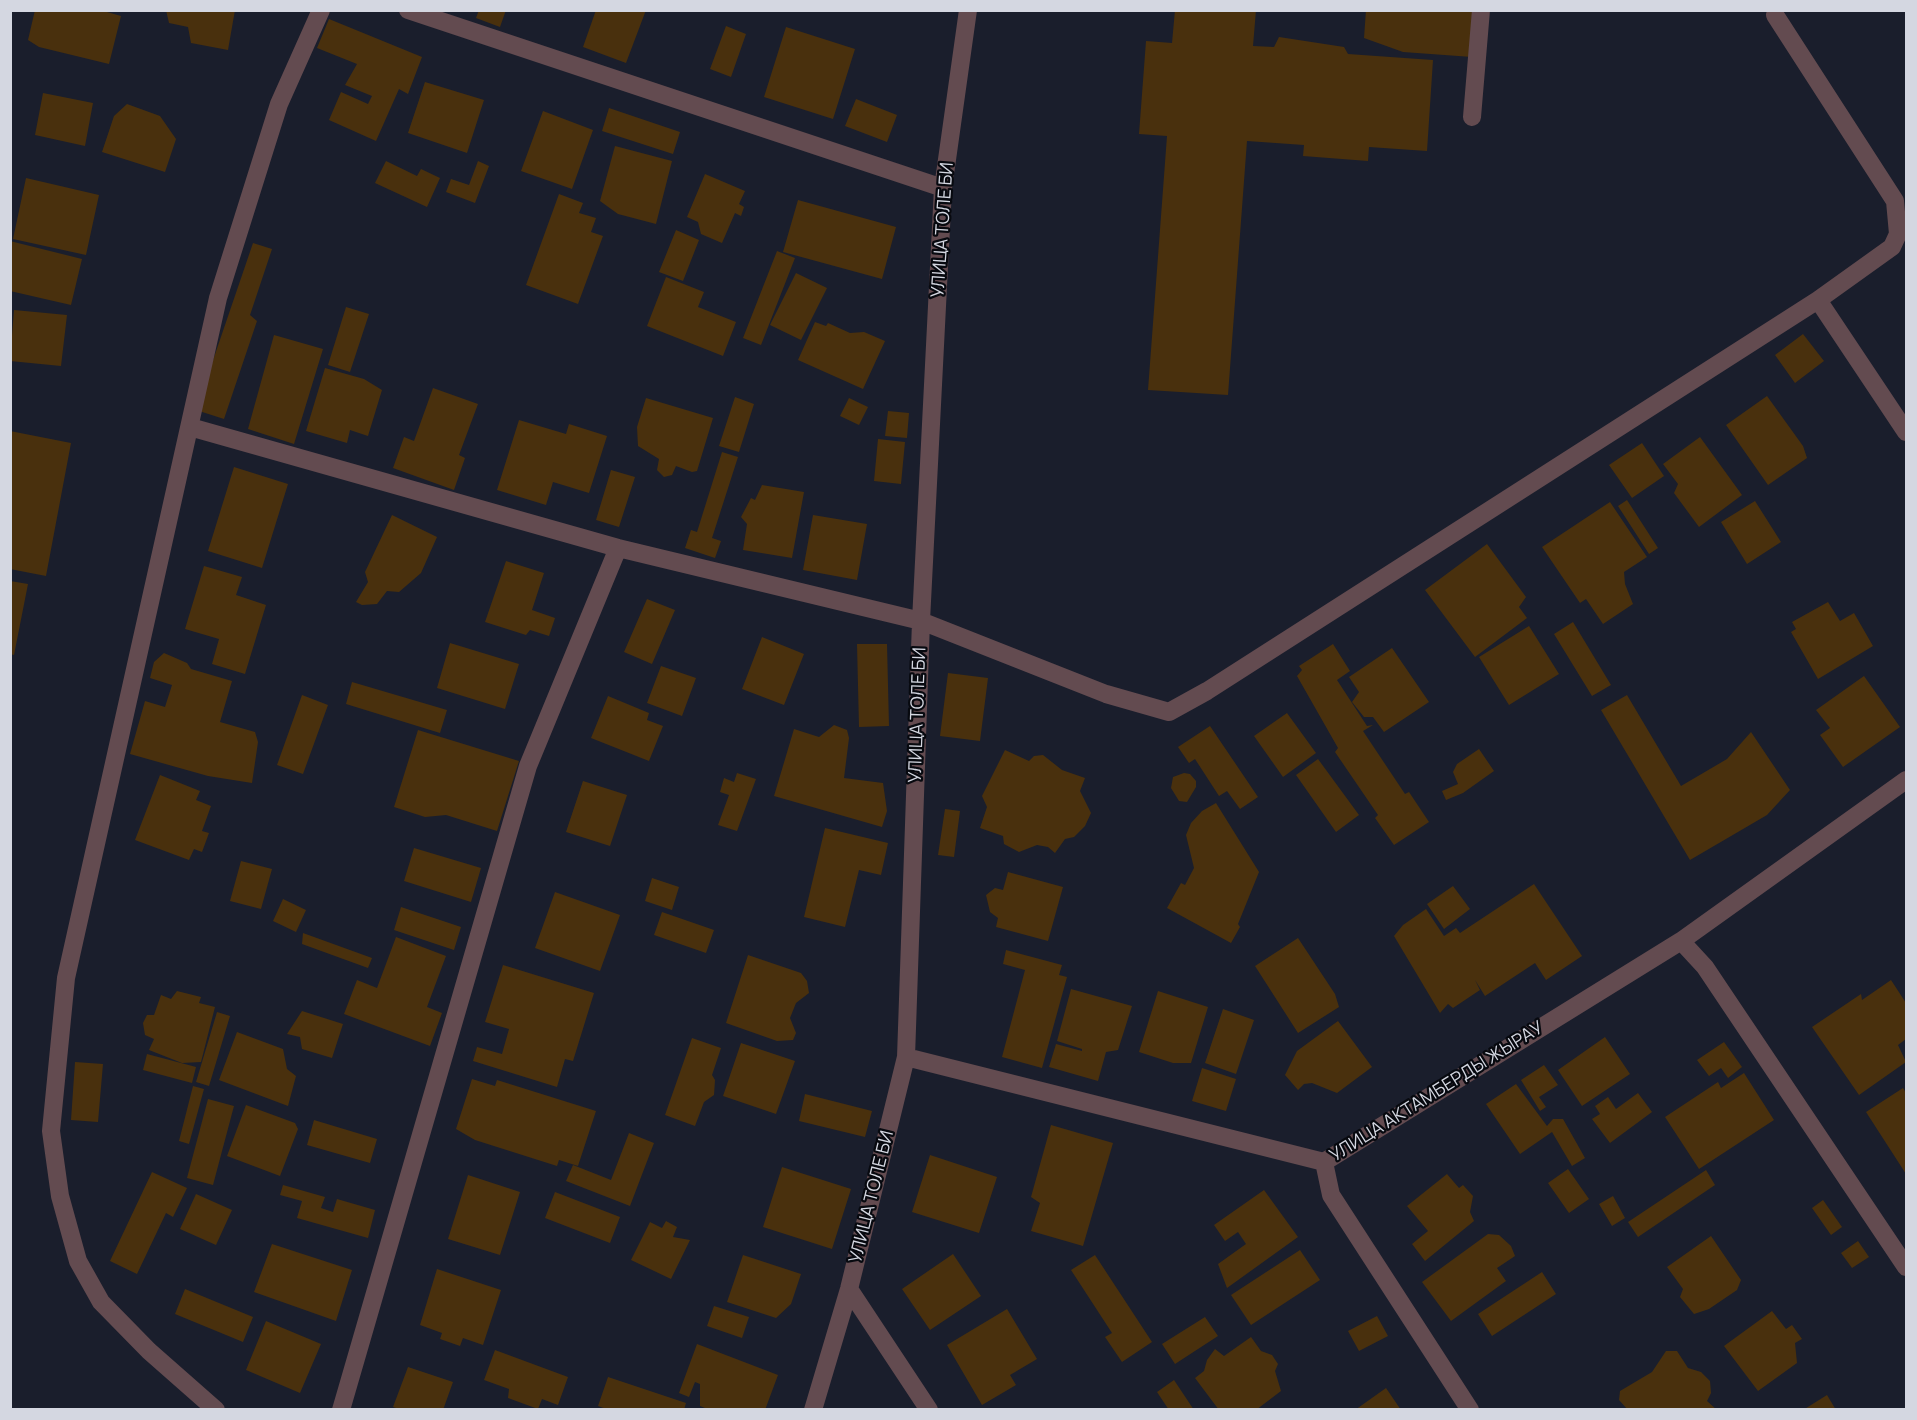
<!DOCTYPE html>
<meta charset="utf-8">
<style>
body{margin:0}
#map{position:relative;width:1917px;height:1420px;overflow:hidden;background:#1a1e2c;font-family:Manrope,sans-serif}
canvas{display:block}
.frame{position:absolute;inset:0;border:12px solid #d4d7e1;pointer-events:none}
</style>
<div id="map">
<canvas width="1917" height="1420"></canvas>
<div class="frame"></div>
</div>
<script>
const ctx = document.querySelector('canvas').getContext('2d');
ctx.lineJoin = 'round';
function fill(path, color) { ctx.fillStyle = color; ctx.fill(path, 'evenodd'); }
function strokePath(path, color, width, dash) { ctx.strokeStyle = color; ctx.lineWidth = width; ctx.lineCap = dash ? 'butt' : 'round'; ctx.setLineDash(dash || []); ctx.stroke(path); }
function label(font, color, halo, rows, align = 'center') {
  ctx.font = font + ' Manrope,sans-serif'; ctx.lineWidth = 4.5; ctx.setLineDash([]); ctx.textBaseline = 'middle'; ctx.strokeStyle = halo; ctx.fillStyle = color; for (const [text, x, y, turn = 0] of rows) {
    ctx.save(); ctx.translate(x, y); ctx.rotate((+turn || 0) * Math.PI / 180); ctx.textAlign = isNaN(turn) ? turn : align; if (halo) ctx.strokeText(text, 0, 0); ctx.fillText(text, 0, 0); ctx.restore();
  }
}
const building = new Path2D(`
 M35 10H100L121 16 109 64 39 47 28 40Z
 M166 10H235L228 50 191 43 188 27 169 23Z
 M479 10H506L500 27 476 18Z
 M596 10H646L626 63 583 47Z
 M1175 10H1256L1253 46 1274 47 1279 37 1344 47 1348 54 1433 60 1427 151 1369 147 1368 161 1303 156 1304 145 1247 141 1228 395 1148 390 1167 136 1139 134 1146 41 1172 43Z
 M1366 10H1475L1472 57 1403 52 1364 38Z
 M329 19 422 57 408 94 399 89 376 141 329 120 341 92 368 104 372 96 345 85 357 64 317 48Z
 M726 26 746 34 731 77 710 69Z
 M786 27 855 49 833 119 764 97Z
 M425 82 484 100 467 153 408 133Z
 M43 93 93 103 85 146 35 135Z
 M856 99 897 115 887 142 845 126Z
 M127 104 160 116 176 139 165 172 102 152 114 116Z
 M609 108 680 132 673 154 602 131Z
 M543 111 593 130 572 189 521 171Z
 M615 146 672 161 656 224 618 214 600 201Z
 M386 161 417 176 421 169 440 178 427 207 375 183Z
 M478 161 489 166 475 203 446 192 451 179 469 185Z
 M705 174 745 191 739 204 744 207 741 216 735 213 722 243 701 234 698 222 687 217Z
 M26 178 99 195 86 255 13 239Z
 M559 194 583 203 579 213 596 218 591 232 603 236 578 304 526 285Z
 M798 200 896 227 882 279 783 252Z
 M676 230 699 240 683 281 659 272Z
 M10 241 82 259 71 305 10 291Z
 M253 243 272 249 250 315 257 321 224 419 196 410Z
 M777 251 795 258 761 345 743 338Z
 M796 273 827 288 801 340 770 325Z
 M666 277 704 292 698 307 736 322 723 356 647 326Z
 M346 307 369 314 350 372 328 365Z
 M14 310 67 315 61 366 10 361Z
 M815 322 826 326 828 323 850 333 864 332 885 341 863 389 798 360Z
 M1803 334 1824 361 1795 383 1775 355Z
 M274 335 323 349 294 444 248 429Z
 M325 368 364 379 382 390 368 436 350 430 347 443 306 431Z
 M433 388 478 404 459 455 465 458 454 490 393 468 404 437 414 441Z
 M1767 396 1803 446 1807 458 1768 485 1726 425Z
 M735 397 754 404 739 452 719 446Z
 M646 398 713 418 697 471 692 472 676 466 672 475 664 477 657 470 659 459 638 446 637 427Z
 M849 398 868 407 859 425 840 416Z
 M888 411 909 413 907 438 885 436Z
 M519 420 566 434 569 424 607 436 589 493 553 482 546 505 497 490Z
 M10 431 71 443 46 576 10 569Z
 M1700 437 1742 495 1699 527 1674 493 1678 484 1663 464Z
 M878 439 905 442 901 484 874 481Z
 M1642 443 1664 476 1632 498 1609 465Z
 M722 452 738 457 712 538 721 541 715 558 685 548 691 530 697 532Z
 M234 467 288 484 262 568 208 551Z
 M611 470 635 477 619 527 596 520Z
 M762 485 804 492 792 558 743 550 747 524 741 517 751 498 755 500Z
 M1627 500 1658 548 1649 554 1618 506Z
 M1755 501 1781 542 1747 564 1721 522Z
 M1610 502 1647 557 1624 572 1625 584 1633 604 1603 624 1586 599 1580 603 1542 547Z
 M392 515 437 537 421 573 399 592 387 591 377 604 362 605 356 602 368 582 365 572Z
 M813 515 867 524 857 580 803 570Z
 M1487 544 1526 597 1519 607 1527 618 1475 657 1425 590Z
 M506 561 544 573 532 610 555 618 549 636 530 630 526 635 485 622Z
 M204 566 242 577 236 595 266 605 245 674 212 664 219 639 185 629Z
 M10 581 28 584 14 655 10 654Z
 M647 599 675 610 652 664 624 652Z
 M1828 602 1840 621 1854 613 1873 646 1818 679 1791 632 1796 629 1792 622Z
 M1573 622 1611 685 1592 696 1554 634Z
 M1529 626 1559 674 1509 705 1479 657Z
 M762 637 804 654 784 705 742 689Z
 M450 643 519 664 505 709 437 688Z
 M857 644H887L889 726 859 727Z
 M1333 644 1350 671 1337 680 1367 726 1373 725 1363 731 1405 794 1409 792 1429 822 1394 845 1375 818 1378 815 1335 752 1338 748 1297 676 1302 670 1299 666Z
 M1392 648 1429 702 1384 732 1373 717H1364L1352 702 1359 692 1349 677Z
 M164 653 187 663 191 669 232 681 220 722 255 732 258 742 252 783 208 776 130 754 145 701 165 707 172 685 150 678 154 662Z
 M661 666 696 678 682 716 647 703Z
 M948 673 988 678 980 741 940 736Z
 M1864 676 1900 727 1843 767 1820 735 1830 728 1816 710Z
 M352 682 447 710 440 733 346 704Z
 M302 695 328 705 303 774 277 765Z
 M1627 695 1681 786 1727 759 1751 732 1790 790 1767 815 1690 860 1601 710Z
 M608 696 649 713 647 720 663 726 649 761 591 738Z
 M1287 713 1316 753 1283 777 1254 736Z
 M834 725 847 730 849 738 844 778 883 783 887 811 882 827 774 796 794 729 819 737Z
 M1210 726 1258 797 1240 809 1227 791 1219 796 1195 759 1189 763 1178 747Z
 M418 730 519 761 497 831 446 815 425 817 394 807Z
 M1479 749 1494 771 1463 793 1446 800 1442 791 1458 784 1453 772 1457 764Z
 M1005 750 1029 761 1034 756 1043 755 1062 770 1085 778 1080 791 1091 813 1085 826 1074 837 1065 839 1055 853 1048 847 1037 845 1019 852 1004 844 1003 836 980 828 987 807 982 796Z
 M1318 759 1359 815 1336 832 1296 775Z
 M737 773 756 779 737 831 718 825 729 795 720 792 724 778 734 782Z
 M1184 773 1190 774 1196 781V787L1187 802 1179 801 1171 788 1173 777Z
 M160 775 200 791 196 800 211 806 202 831 209 833 202 852 194 849 189 860 135 840Z
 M583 781 627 795 610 846 566 832Z
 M1216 803 1259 872 1238 924 1240 927 1231 943 1167 908 1181 883 1185 885 1194 868 1186 835 1191 823 1202 811Z
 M945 809 960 811 954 857 938 855Z
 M825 828 888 843 881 875 859 870 845 927 804 917Z
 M414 848 481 868 471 902 404 881Z
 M241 861 272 869 261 909 230 901Z
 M1008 872 1063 887 1048 941 996 927 998 918 990 912 986 895 995 888 1003 890Z
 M652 878 679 887 672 910 645 901Z
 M1534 884 1582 956 1546 980 1535 963 1485 996 1475 980 1480 990 1453 1008 1448 1004 1440 1013 1394 936 1403 925 1426 909 1444 936 1456 928 1460 933Z
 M1453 886 1470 909 1444 929 1427 904Z
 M555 892 620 915 600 971 535 948Z
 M283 899 306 910 296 932 273 921Z
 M401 907 461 927 454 950 394 930Z
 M662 912 714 930 706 953 654 935Z
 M303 933 372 958 368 968 302 944Z
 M396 937 446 956 427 1007 442 1013 430 1046 344 1014 357 980 377 988Z
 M1298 938 1335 994 1339 1007 1298 1033 1255 966Z
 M1006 950 1062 965 1059 975 1067 977 1042 1068 1002 1057 1025 970 1003 964Z
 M748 955 801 973 807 981 809 993 796 1003 790 1018 796 1033 793 1040 777 1041 726 1023Z
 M503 965 594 993 573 1061 565 1059 557 1087 473 1061 477 1047 502 1054 509 1029 485 1022Z
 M1891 980 1906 1003V1039L1898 1045 1906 1062 1859 1095 1812 1027 1861 994 1862 1000Z
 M1071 989 1132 1006 1118 1050 1106 1052 1098 1081 1049 1067 1056 1044 1082 1051V1049L1057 1041Z
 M177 991 201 997 199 1003 215 1007 201 1062 182 1063 149 1050 154 1039 145 1035 143 1023 147 1015H154L161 995 171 999Z
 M1158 991 1208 1007 1191 1063H1173L1139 1052Z
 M1223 1009 1254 1020 1236 1074 1205 1063Z
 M302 1011 343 1024 332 1058 302 1049 300 1037 287 1034Z
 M217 1012 230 1016 209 1086 196 1082Z
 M1338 1021 1372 1067 1337 1093 1312 1083 1304 1084 1298 1090 1285 1075 1297 1051Z
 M237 1032 283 1049 287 1069 296 1076 288 1106 219 1080Z
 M1605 1037 1630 1074 1582 1106 1558 1070Z
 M692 1038 721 1048 712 1075 715 1080 714 1095 704 1102 695 1126 665 1115Z
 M1724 1042 1742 1067 1728 1078 1721 1068 1709 1076 1697 1060Z
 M741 1043 795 1061 776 1114 723 1096Z
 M147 1054 196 1067 192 1083 143 1070Z
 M75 1062 103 1064 98 1122 71 1120Z
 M1544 1065 1558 1085 1539 1097 1546 1107 1540 1111 1521 1080Z
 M1202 1068 1236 1079 1226 1111 1192 1101Z
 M1744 1073 1774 1120 1699 1169 1665 1117 1718 1082 1721 1088Z
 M472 1079 495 1086 497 1080 596 1111 578 1166 559 1160 557 1166 475 1140 456 1129Z
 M1516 1084 1547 1126 1553 1119H1563L1585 1158 1572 1166 1552 1132 1520 1154 1486 1104Z
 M193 1086 204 1089 189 1144 179 1141Z
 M1903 1088 1906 1093V1174L1866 1112Z
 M1638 1093 1652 1112 1610 1143 1592 1119 1600 1114 1595 1106 1608 1097 1616 1109Z
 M805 1094 872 1111 865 1137 799 1121Z
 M208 1099 234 1106 213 1185 187 1178Z
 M246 1105 295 1123 298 1129 280 1176 227 1156Z
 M314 1120 377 1139 370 1163 307 1145Z
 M1051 1125 1113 1143 1083 1246 1031 1231 1040 1203 1031 1197Z
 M629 1133 654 1143 630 1206 566 1181 573 1165 611 1180Z
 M930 1155 997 1177 979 1233 912 1212Z
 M782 1167 851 1189 832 1249 763 1227Z
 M1568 1169 1589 1199 1569 1213 1548 1183Z
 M1706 1170 1715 1185 1638 1237 1628 1222Z
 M152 1172 187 1188 173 1217 166 1213 137 1274 110 1261Z
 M1447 1174 1459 1188 1463 1185 1473 1196 1470 1212 1474 1221 1425 1261 1412 1244 1428 1231 1407 1206Z
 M468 1175 520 1192 500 1255 448 1239Z
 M283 1185 325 1197 321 1208 333 1212 337 1199 375 1210 368 1238 297 1218 302 1201 280 1195Z
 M1264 1190 1298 1237 1227 1288 1218 1264 1246 1244 1238 1232 1225 1241 1214 1225Z
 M555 1192 620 1217 610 1243 545 1218Z
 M196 1194 232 1210 216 1245 180 1229Z
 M1613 1196 1625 1218 1612 1226 1599 1204Z
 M1823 1200 1842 1227 1831 1235 1812 1208Z
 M666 1221 677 1227 673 1237 690 1240 671 1279 631 1260 650 1222 662 1228Z
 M1488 1234 1499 1235 1511 1246 1515 1256 1497 1268 1506 1281 1451 1321 1422 1282Z
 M1711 1236 1741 1280 1737 1290 1709 1309 1694 1314 1680 1297 1683 1289 1667 1267Z
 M1858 1241 1869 1257 1852 1268 1841 1253Z
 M272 1244 352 1270 336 1321 254 1292Z
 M1300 1250 1320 1280 1251 1325 1231 1295Z
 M953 1254 981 1296 930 1330 902 1289Z
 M743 1255 801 1274 791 1304 776 1318 727 1302Z
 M1095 1255 1152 1342 1122 1362 1105 1337 1112 1333 1071 1270Z
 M437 1269 501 1290 483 1345 463 1338 460 1346 440 1339 442 1333 420 1325Z
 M1542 1272 1556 1294 1492 1336 1478 1314Z
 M185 1289 253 1317 243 1342 175 1314Z
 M714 1306 749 1317 742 1338 707 1326Z
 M1007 1309 1037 1359 1010 1375 1016 1385 982 1405 947 1345Z
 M1772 1311 1786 1329 1792 1325 1802 1339 1795 1343 1797 1363 1758 1391 1724 1346Z
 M1377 1316 1388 1336 1359 1351 1348 1331Z
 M1205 1317 1218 1336 1175 1364 1162 1344Z
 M266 1321 321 1344 300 1393 246 1370Z
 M1251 1337 1261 1351 1272 1355 1278 1364 1275 1371 1281 1391 1256 1410H1219L1195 1378 1204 1371 1207 1360 1215 1349 1224 1356Z
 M697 1344 778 1375 765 1410H710L700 1406V1384L695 1382 689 1397 679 1393Z
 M495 1350 568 1377 558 1405 542 1399 538 1409 508 1398 509 1389 484 1380Z
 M1666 1351H1677L1688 1368 1701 1372 1710 1381 1711 1393 1707 1401 1717 1410H1628L1619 1400 1620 1391 1652 1372Z
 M408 1367 453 1382 443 1410H402L393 1407Z
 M608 1377 686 1403 684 1410H609L598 1406Z
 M1174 1380 1194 1410H1169L1157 1392Z
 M1386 1388 1401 1410H1355Z
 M1827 1395 1836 1410H1803Z`);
const minor = new Path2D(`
 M408 10 943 188
 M1472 117 1481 10
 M1818 300 1906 432
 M190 427 618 548 921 621 1106 694 1169 712 1207 691 1818 300 1892 247 1898 234 1895 201 1775 15
 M1681 941 1705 967 1906 1267
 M906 1057 1324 1162 1681 941 1906 780
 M1324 1162 1331 1195 1470 1410
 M849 1289 929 1410
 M216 1410 149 1351 101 1302 78 1261 60 1196 51 1131 66 978 218 298 279 104 321 10
 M341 1410 528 766 618 548
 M813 1410 849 1289 906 1057 921 621 943 188 968 10`);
const streetNames = [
 ["УЛИЦА ТОЛЕ БИ",943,230,-86],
 ["УЛИЦА ТОЛЕ БИ",918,715,-88],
 ["УЛИЦА АКТАМБЕРДЫ ЖЫРАУ",1437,1092,-32],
 ["УЛИЦА ТОЛЕ БИ",872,1197,-76]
];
fill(building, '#49300d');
strokePath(minor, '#634b50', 18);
label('18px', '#d4d7e1', '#07090f', streetNames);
</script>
